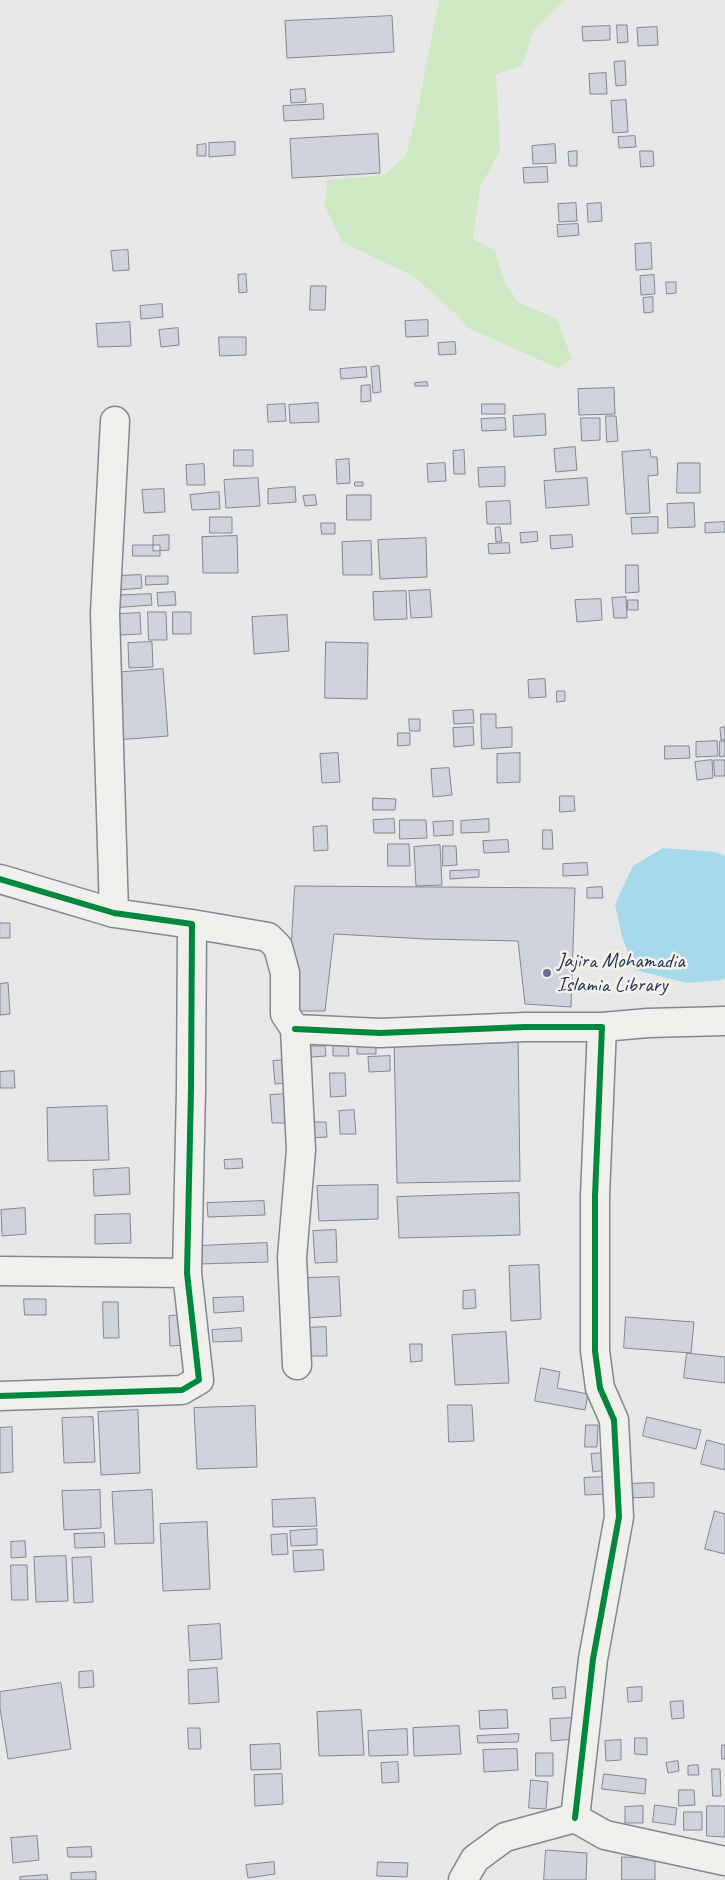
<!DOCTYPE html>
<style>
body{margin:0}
canvas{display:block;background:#e8e8e9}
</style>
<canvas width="725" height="1880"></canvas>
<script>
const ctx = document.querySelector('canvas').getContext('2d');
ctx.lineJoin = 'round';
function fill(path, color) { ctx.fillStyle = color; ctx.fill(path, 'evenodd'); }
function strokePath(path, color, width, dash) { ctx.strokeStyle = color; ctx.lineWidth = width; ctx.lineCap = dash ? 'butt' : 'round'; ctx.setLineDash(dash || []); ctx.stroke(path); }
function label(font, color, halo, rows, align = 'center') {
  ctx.font = font + ' Caveat,sans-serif'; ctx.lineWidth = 5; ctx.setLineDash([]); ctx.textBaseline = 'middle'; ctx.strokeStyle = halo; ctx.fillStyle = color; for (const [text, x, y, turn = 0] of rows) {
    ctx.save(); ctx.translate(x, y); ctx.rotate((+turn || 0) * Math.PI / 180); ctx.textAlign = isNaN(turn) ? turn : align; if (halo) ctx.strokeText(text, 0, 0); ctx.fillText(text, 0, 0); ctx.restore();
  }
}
const green = new Path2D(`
 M439 0H565L533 32 522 66 496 74 500 151 480 187 473 239 495 250 504 281 518 302 557 319 572 359 558 368 468 328 456 314 413 276 342 242 325 206 327 180 384 175 406 156 419 103Z`);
const water = new Path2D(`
 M663 848 716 852 725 856V978L722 980 687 983 635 970 622 937 615 904 633 866Z`);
const building = new Path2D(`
 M392 16 394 52 287 58 285 21Z
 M617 25H627L628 42 618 43Z
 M610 26V40L583 41 582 27Z
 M657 27 658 45 638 46 637 28Z
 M625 61 626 85 616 86 614 62Z
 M606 73 607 94H590L589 74Z
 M305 89 306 102 291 103 290 90Z
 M626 100 628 132 613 133 611 101Z
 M323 104 324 119 284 121 283 106Z
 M378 134 380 173 292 178 290 139Z
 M635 136 636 147 619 148 618 137Z
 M235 142V155L209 157V143Z
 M206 144V156H197V145Z
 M555 144 556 163 533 164 532 146Z
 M577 151V166H569L568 152Z
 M640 151H653L654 166 641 167Z
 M547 167 548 182 524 183 523 168Z
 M576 203 577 221 559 222 558 204Z
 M601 203 602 221 588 222 587 204Z
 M578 224 579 235 558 237 557 225Z
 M651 243 652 269 636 270 635 244Z
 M128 250 129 270 113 271 111 251Z
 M246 274 247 292 239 293 238 275Z
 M654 275 655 294 641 295 640 276Z
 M666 282H676V293L667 294Z
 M311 286H326L325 310H310Z
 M653 297V312L644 313 643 298Z
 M162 304 163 317 141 319 140 306Z
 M428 320V336L406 337 405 321Z
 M130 322 131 346 98 347 96 324Z
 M178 328 179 345 161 347 159 330Z
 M219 337H246V355L220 356Z
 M455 342 456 354 439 355 438 343Z
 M379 366 381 392 373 393 371 367Z
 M366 367 367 377 341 379 340 369Z
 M427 382 428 386H415V383Z
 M370 385 371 401 361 402V386Z
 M614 388 615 414 579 415 578 389Z
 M318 403 319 422 290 423 289 405Z
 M285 404 286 421 268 422 267 405Z
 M482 404H505V414H482Z
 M545 414 546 435 514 437 513 416Z
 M606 416H616L618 441 607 442Z
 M505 418 506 430 482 431 481 419Z
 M581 418H600V440L582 441Z
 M575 447 577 470 556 472 554 449Z
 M234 450H253V466H234Z
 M464 450 465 474H454L453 451Z
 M650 450 651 457H657L658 475 648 476 650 513 626 514 622 452Z
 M349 459 350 483 337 484 336 460Z
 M445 463 446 481 428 482 427 464Z
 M678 463H700V493H677Z
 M204 464 205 485H187L186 465Z
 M505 467V486L479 487 478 468Z
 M258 478 260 506 226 508 224 480Z
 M587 478 589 505 546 508 544 481Z
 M355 482H363V486H355Z
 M295 487 296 502 268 504V489Z
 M164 489 165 512 144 513 142 490Z
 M219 492 220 509 192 510 190 495Z
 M315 495 317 505 305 506 303 496Z
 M347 495H371V520H347Z
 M510 501 511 524H487L486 502Z
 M694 503 695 527 668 528 667 504Z
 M210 517H232V533H210Z
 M658 517V533L632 534 631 518Z
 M725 522V532L705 533V523Z
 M321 523H335V534H322Z
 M500 527 502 541 496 542 495 528Z
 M537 532 538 541 521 543 520 533Z
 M169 535V550L153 551V536Z
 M572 535 573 547 551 549 550 536Z
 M237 536 238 573H203L202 537Z
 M426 538 427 577 380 579 378 540Z
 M371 541 372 575H343L342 542Z
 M509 543 510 553 489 554 488 544Z
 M133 545H160V556H133Z
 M626 565H638L639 592 626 593Z
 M141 575 142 588 119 590 118 576Z
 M146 576H168V584L146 585Z
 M430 590 432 617 411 618 409 591Z
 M406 591 407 619 374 620 373 592Z
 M175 592 176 605 158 606 157 593Z
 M151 594 152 605 111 608 110 596Z
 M626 597 627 618H614L612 598Z
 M601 599 602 620 577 622 575 600Z
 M628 600H638V610H628Z
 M148 612H166L167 640H149Z
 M173 612H191V634H173Z
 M140 613 141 634 120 635 119 614Z
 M287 615 289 651 254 654 252 617Z
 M152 642 153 667 129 668 128 643Z
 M326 642 368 643 367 699 325 698Z
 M163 669 168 736 116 740 111 673Z
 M545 679 546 697 529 698 528 680Z
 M557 691H565V701L557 702Z
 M473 710 474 723 454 724 453 711Z
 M481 714H496V728L512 727V747L482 749Z
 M409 719H420V731H410Z
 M473 727 474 745 454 747 453 728Z
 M725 727V740H721L720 728Z
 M398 733H410V745L398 746Z
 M717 741 718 756 696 757V742Z
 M720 741H725V756L720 757Z
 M665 746H689L690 758 665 759Z
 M338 753 340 782 322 783 320 754Z
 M520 753V782L497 783V754Z
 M712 760 713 778 697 780 695 762Z
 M714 760H725V776H715Z
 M449 768 452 795 433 797 431 769Z
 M560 796H574L575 811 560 812Z
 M373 798 396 799 395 810H373Z
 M394 819 395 833H374L373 820Z
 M489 819V832L461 833V821Z
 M400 820H426L427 838 400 839Z
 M453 821V835L434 836 433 822Z
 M327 826 328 850 314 851 313 827Z
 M543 830H552L553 849H543Z
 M508 840 509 852 484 853 483 841Z
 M388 844H409L410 866H388Z
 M440 845 442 885 416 886 414 847Z
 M443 846H456L457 865 443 866Z
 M587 863 588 875 563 876V864Z
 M479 870V877L450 879V871Z
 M295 886 575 888 571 1007 525 1004 518 941 426 939 334 934 325 1011H288Z
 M602 887 603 898H587V888Z
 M0 923H10V938H0Z
 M8 983 10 1014 0 1015V984Z
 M518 1035 520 1181 397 1183 394 1036Z
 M376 1042V1054H357V1043Z
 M348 1044 349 1056H333V1045Z
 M311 1046H325L326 1056 311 1057Z
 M390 1056V1071L369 1072 368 1057Z
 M285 1060 286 1083 275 1084 273 1061Z
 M14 1071 15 1088H0V1072Z
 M330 1073H345L346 1096 331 1097Z
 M286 1094 287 1123H272L270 1095Z
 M107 1106 109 1160 48 1161 47 1108Z
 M354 1110 356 1134H340L339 1111Z
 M308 1122H326L327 1137 308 1138Z
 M242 1159 243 1168 225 1169 224 1160Z
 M129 1168 130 1194 94 1196 93 1170Z
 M378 1185V1219L319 1221 317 1186Z
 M519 1193 520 1235 399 1238 397 1197Z
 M264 1201 265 1215 208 1217 207 1203Z
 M25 1208 26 1234 2 1236 1 1210Z
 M130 1214 131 1243 95 1244V1215Z
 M336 1230 337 1262 315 1263 313 1231Z
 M267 1243 268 1262 199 1264 198 1246Z
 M539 1265 541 1319 511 1321 509 1266Z
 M339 1277 341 1316 306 1318 305 1278Z
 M475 1290 476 1308 463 1309V1291Z
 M243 1297 244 1311 214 1313 213 1298Z
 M24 1299H46V1315H25Z
 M103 1302H118L119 1338H104Z
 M183 1315 185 1345 170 1346 169 1316Z
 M626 1317 694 1322 691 1353 624 1348Z
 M326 1327 327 1356H305L304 1328Z
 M241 1328 242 1341 213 1342 212 1330Z
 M506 1332 509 1383 455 1385 452 1335Z
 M410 1344H422V1361L411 1362Z
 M687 1353 725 1357V1383L684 1378Z
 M541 1368 560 1372 557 1388 588 1394 585 1410 535 1401Z
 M448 1405H472L474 1441 449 1442Z
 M255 1406 257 1467 197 1469 194 1408Z
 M138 1410 140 1473 101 1475 98 1412Z
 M93 1417 95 1462 64 1463 62 1418Z
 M647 1417 701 1430 696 1449 643 1436Z
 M586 1425H598L597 1447H585Z
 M12 1427 13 1472 0 1473V1428Z
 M707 1440 725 1445V1470L701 1464Z
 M603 1453 605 1470 593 1472 591 1454Z
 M603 1477 604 1494 585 1495 584 1478Z
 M654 1483V1497L628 1498 627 1484Z
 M100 1490 101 1528 64 1530 62 1491Z
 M152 1490 154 1543 115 1544 112 1492Z
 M315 1498 317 1526 273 1527 272 1500Z
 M715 1511 725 1514V1554L705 1549Z
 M207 1522 210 1589 163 1591 160 1524Z
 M317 1529V1545L291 1546 290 1531Z
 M104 1533 105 1547 75 1548 74 1534Z
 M287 1534 288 1554 272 1555 271 1535Z
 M25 1541 26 1557 11 1558V1542Z
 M323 1550 324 1570 294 1572 293 1551Z
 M66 1556 68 1601 36 1602 34 1557Z
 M91 1557 93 1602 74 1603 72 1558Z
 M11 1565H27L28 1600H12Z
 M220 1624 222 1659 190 1661 188 1626Z
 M217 1668 219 1702 189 1704 188 1670Z
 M93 1671 94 1687 79 1688V1672Z
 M61 1683 71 1749 8 1759 0 1708V1692Z
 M565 1687 566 1698 553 1699 552 1688Z
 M642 1687V1701L628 1702 627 1688Z
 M683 1701 684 1718 672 1719 670 1702Z
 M361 1710 364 1755 319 1756 317 1712Z
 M507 1710 508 1728 480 1729 479 1711Z
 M573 1718 574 1739 551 1741 550 1719Z
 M459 1726 461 1754 414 1756 413 1728Z
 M188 1728H200L201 1749H189Z
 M407 1729 408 1755 369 1756 368 1731Z
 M519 1734 518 1742 478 1743 477 1736Z
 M635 1738H647V1755L635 1754Z
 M621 1740V1760L606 1761 605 1741Z
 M280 1744 281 1769 251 1770 250 1745Z
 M722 1745H725V1759H722Z
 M517 1749 518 1770 484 1772 483 1750Z
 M536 1753H553V1776H536Z
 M678 1761 679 1771 668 1773 666 1763Z
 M398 1762 399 1782 382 1783 381 1763Z
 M698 1765 699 1775H688V1766Z
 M712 1769H720L721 1796H713Z
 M282 1774 283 1804 255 1806 254 1775Z
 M604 1774 646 1779 645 1794 602 1789Z
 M531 1780 548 1782 546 1809 529 1808Z
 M679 1790H694L695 1805 679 1806Z
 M655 1805 677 1808 675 1825 653 1822Z
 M643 1806V1823H625V1807Z
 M707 1806H725V1837L707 1836Z
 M684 1812H702V1830H684Z
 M37 1836 39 1860 13 1863 11 1838Z
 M91 1847 92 1857H68L67 1848Z
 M546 1850 587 1853 586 1880H544Z
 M622 1857 655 1858V1880H622Z
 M274 1862 275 1874 248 1878 246 1865Z
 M378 1862 408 1863 407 1877 377 1876Z
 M96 1872V1880H71V1873Z
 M47 1875 48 1880H20V1877Z`);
const minor = new Path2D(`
 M0 879 114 913 192 924 191 1089 187 1273 199 1380 182 1390 0 1396
 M114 913 105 613 115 421
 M192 924 268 937 278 947 285 973V1014L295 1029 301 1150 292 1257 297 1365
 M602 1027 648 1023 725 1021
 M295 1029 380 1033 525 1027H602L595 1196V1351L600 1388 614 1420 619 1517 593 1659 575 1818
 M0 1271 187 1273
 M463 1880 475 1859 505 1837 575 1818 605 1835 725 1861`);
const cycleway = new Path2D(`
 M0 879 114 913 192 924 191 1089 187 1273 199 1380 182 1390 0 1396
 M295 1029 380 1033 525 1027H602L595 1196V1351L600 1388 614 1420 619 1517 593 1659 575 1818`);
const markers = [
 [547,973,5,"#63708f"]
];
const poiNames = [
 ["Jajira Mohamadia",557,961],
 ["Islamia Library",557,985]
];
fill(green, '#d0e9c5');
fill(water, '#a6daea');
fill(building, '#cfd3dd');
strokePath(building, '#838790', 1);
strokePath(minor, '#838790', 31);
strokePath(minor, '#f0f0ec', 28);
strokePath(cycleway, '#00873e', 6);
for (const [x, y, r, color] of markers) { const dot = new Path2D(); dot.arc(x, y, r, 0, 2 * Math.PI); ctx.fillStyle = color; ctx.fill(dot); strokePath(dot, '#f7f3e8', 2); }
label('21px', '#1b2f5e', '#f7f3e8', poiNames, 'left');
</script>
